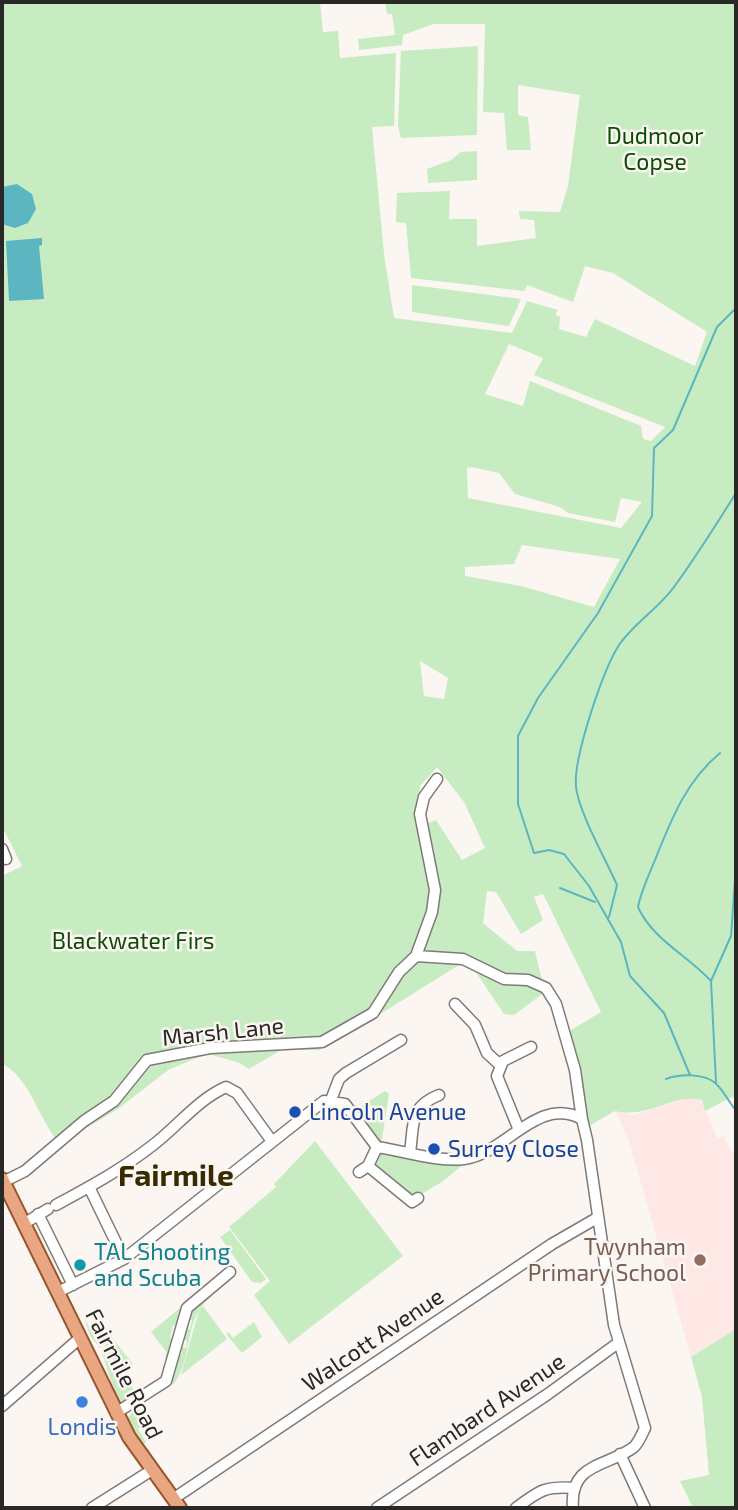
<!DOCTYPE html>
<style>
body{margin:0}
#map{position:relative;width:738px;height:1510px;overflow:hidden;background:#fbf6f2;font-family:"Exo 2",sans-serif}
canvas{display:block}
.frame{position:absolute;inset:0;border:4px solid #2a2827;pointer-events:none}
</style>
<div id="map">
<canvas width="738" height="1510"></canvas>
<div class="frame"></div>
</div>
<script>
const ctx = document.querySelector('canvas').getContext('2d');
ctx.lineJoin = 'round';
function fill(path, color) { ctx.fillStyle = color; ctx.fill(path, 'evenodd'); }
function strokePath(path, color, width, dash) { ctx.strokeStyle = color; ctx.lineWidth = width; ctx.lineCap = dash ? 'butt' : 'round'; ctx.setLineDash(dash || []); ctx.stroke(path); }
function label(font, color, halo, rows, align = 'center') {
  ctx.font = font + ' "Exo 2",sans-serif'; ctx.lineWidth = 5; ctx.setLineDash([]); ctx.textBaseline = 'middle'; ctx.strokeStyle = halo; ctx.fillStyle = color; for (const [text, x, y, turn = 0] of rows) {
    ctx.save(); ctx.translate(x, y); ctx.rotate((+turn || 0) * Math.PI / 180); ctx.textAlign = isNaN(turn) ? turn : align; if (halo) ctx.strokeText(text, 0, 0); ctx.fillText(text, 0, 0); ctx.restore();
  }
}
const education = new Path2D(`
 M690 1097 702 1100 717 1138 723 1136 736 1158V1329L691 1357 628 1138 615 1111 633 1115Z`);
const green = new Path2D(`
 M2 2H320L323 32 338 31 340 58 396 53 394 126 372 127 384 254 394 318 512 333 527 301 558 310 555 315 560 317 559 329 586 337 595 319 695 366 707 332 613 273 585 266 573 302 527 285 524 291 411 278 406 223 396 222 397 193 450 191 449 219H477V246L536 238 534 220 520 219 519 211 560 212 568 186 580 95 518 85V115L528 117 531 150H507L504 113 483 112 485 24H434L403 35 402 45 359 50 358 39 395 35 392 14H387L385 2H736V1099L732 1097 705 1111 702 1100C672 1093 650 1119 615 1111L589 1126 581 1075 568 1032 601 1012 543 894 534 897 543 920 521 934 496 892 487 891 483 923 517 951H535L545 992 514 1015 504 1014 473 968 459 965 337 1041 319 1050H281L249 1069 240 1063 209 1054 194 1059 168 1070 118 1109 60 1144C38 1119 32 1081 3 1064L2 876 22 866 2 826ZM509 344 543 358 534 375 665 427 651 441 643 439 641 426 530 381 523 406 485 394ZM472 467 499 473 515 494 560 507 568 513 615 522 621 498 642 502 621 528 468 498 467 468ZM522 545 620 559 594 607 521 586 465 576V567L514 564ZM420 661 448 678 444 699 424 696ZM437 767 464 802 485 848 462 860 436 820 418 827 420 786Z
 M478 46 477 135 401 138 398 126 401 51Z
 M477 151V180L428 183 427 169 451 160 461 152Z
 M412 285 521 299 509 326 412 312Z
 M385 1091 389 1094 381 1145 353 1111Z
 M315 1141 403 1256 289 1344 254 1295 270 1281 229 1227 276 1187 274 1184Z
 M379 1150 465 1163 442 1182 411 1200 372 1167Z
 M230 1230 266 1279 261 1283 252 1282 220 1237Z
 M210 1294 212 1296C181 1321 195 1357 173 1385L169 1379 179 1353 182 1355 181 1347 186 1348 187 1341 183 1339 185 1329H190L192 1320 187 1319 192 1308Z
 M203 1306 227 1339 181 1375 199 1310Z
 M181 1307 183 1309 178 1326 173 1325 170 1338 175 1340 169 1361 165 1356 167 1353 151 1332Z
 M84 1317 89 1327 100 1320 112 1336 100 1348 90 1336Z
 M254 1322 262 1337 242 1353 226 1334 228 1332 233 1338Z
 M736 1329V1508H693L680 1481 709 1475 702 1397 691 1357Z
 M112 1338 133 1364 123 1372 136 1394 123 1403 117 1399 101 1350Z
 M137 1407 148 1421 138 1429 146 1442 144 1444 149 1451 146 1453 126 1419Z`);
const water = new Path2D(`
 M17 184 32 194 36 209 28 223 15 228 2 224V187Z
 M42 238V245L39 246 44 299 9 301 6 241Z`);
const stream = new Path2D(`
 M560 888 595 902
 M609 917 617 885C606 860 579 813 576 787 573 758 603 670 619 645 634 623 659 608 674 587 696 557 716 525 736 493
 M711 981C687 955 652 939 638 907 641 891 649 875 655 860 671 820 686 781 720 753
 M690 1075 664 1013 630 976 621 942 589 886 564 854 549 850 534 853 518 804V736L538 698 598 613 652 516 654 448 673 430 717 327 736 308
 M666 1079C679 1074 704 1073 715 1083 724 1090 728 1102 736 1110
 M716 1083 711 981 731 936 736 865`);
const minor = new Path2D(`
 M2 849 6 859
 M416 956 463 959 504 979 528 980 546 988 556 1004 575 1070 582 1119
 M455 1004 475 1025 487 1053 500 1065
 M331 1100 339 1079 346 1073 401 1040
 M519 1130 497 1076 503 1061 531 1047
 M377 1147 368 1166 412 1202 418 1198
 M410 1153C414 1124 409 1107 439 1095
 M359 1172 368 1166
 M3 1182 25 1171 84 1121 114 1101 147 1060 210 1048 322 1042 373 1013 399 972 416 956 432 912 435 890 420 814 424 797 437 779
 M90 1189 124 1259
 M56 1205C91 1186 121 1170 153 1145 178 1126 197 1100 226 1087L237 1093 271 1140
 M38 1214 73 1285
 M25 1223 48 1209
 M60 1291 124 1259 324 1101 345 1104 377 1147C404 1151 437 1162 464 1159 506 1154 537 1095 582 1119L587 1140 614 1325 645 1428C642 1434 639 1442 634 1447 608 1467 569 1462 573 1508
 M2 1406 80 1338
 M116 1413 166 1381 187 1308 230 1272
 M620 1454 645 1508
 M173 1499 552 1244 597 1218
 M92 1508 152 1470
 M377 1508 548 1394 618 1343
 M516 1508C540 1490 545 1486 575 1488`);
const major = new Path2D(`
 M2 1179 129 1437 180 1508`);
const markers = [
 [295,1112,7,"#1a4fb4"],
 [434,1149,7,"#1a4fb4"],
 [700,1260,7,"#8d6e63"],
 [80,1265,7,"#0f9aa8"],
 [82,1402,7,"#3f7fe0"]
];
const parkNames = [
 ["Dudmoor",655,136],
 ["Copse",655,162],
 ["Blackwater Firs",133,941]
];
const streetNames = [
 ["Marsh Lane",223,1032,-6],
 ["Walcott Avenue",373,1340,-34],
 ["Fairmile Road",124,1374,63],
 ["Flambard Avenue",487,1410,-34]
];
const transitNames = [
 ["Lincoln Avenue",309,1112],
 ["Surrey Close",448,1149]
];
const educationNames = [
 ["Twynham",686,1247],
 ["Primary School",686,1273]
];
const cultureNames = [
 ["TAL Shooting",94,1252],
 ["and Scuba",94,1278]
];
const shopNames = [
 ["Londis",82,1427]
];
const districtNames = [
 ["Fairmile",176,1176]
];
fill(education, '#fde8e5');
fill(green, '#c7ecc1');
fill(water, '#5bb6c2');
strokePath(stream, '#5bb6c2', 2);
strokePath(minor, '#7f7a77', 13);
strokePath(major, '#9b532c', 16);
strokePath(minor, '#fff', 10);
strokePath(major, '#e8a682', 12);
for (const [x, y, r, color] of markers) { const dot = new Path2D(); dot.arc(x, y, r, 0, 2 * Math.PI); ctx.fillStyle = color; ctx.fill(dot); strokePath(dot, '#fbf6f2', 2.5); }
label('23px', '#0b4c03', '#fbf6f2', parkNames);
label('23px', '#2a2827', '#fbf6f2', streetNames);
label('23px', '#164399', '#fbf6f2', transitNames, 'left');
label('23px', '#785e54', '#fbf6f2', educationNames, 'right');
label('23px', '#0d838f', '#fbf6f2', cultureNames, 'left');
label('23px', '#366cbe', '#fbf6f2', shopNames);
label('bold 30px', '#392a00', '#fbf6f2', districtNames);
</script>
